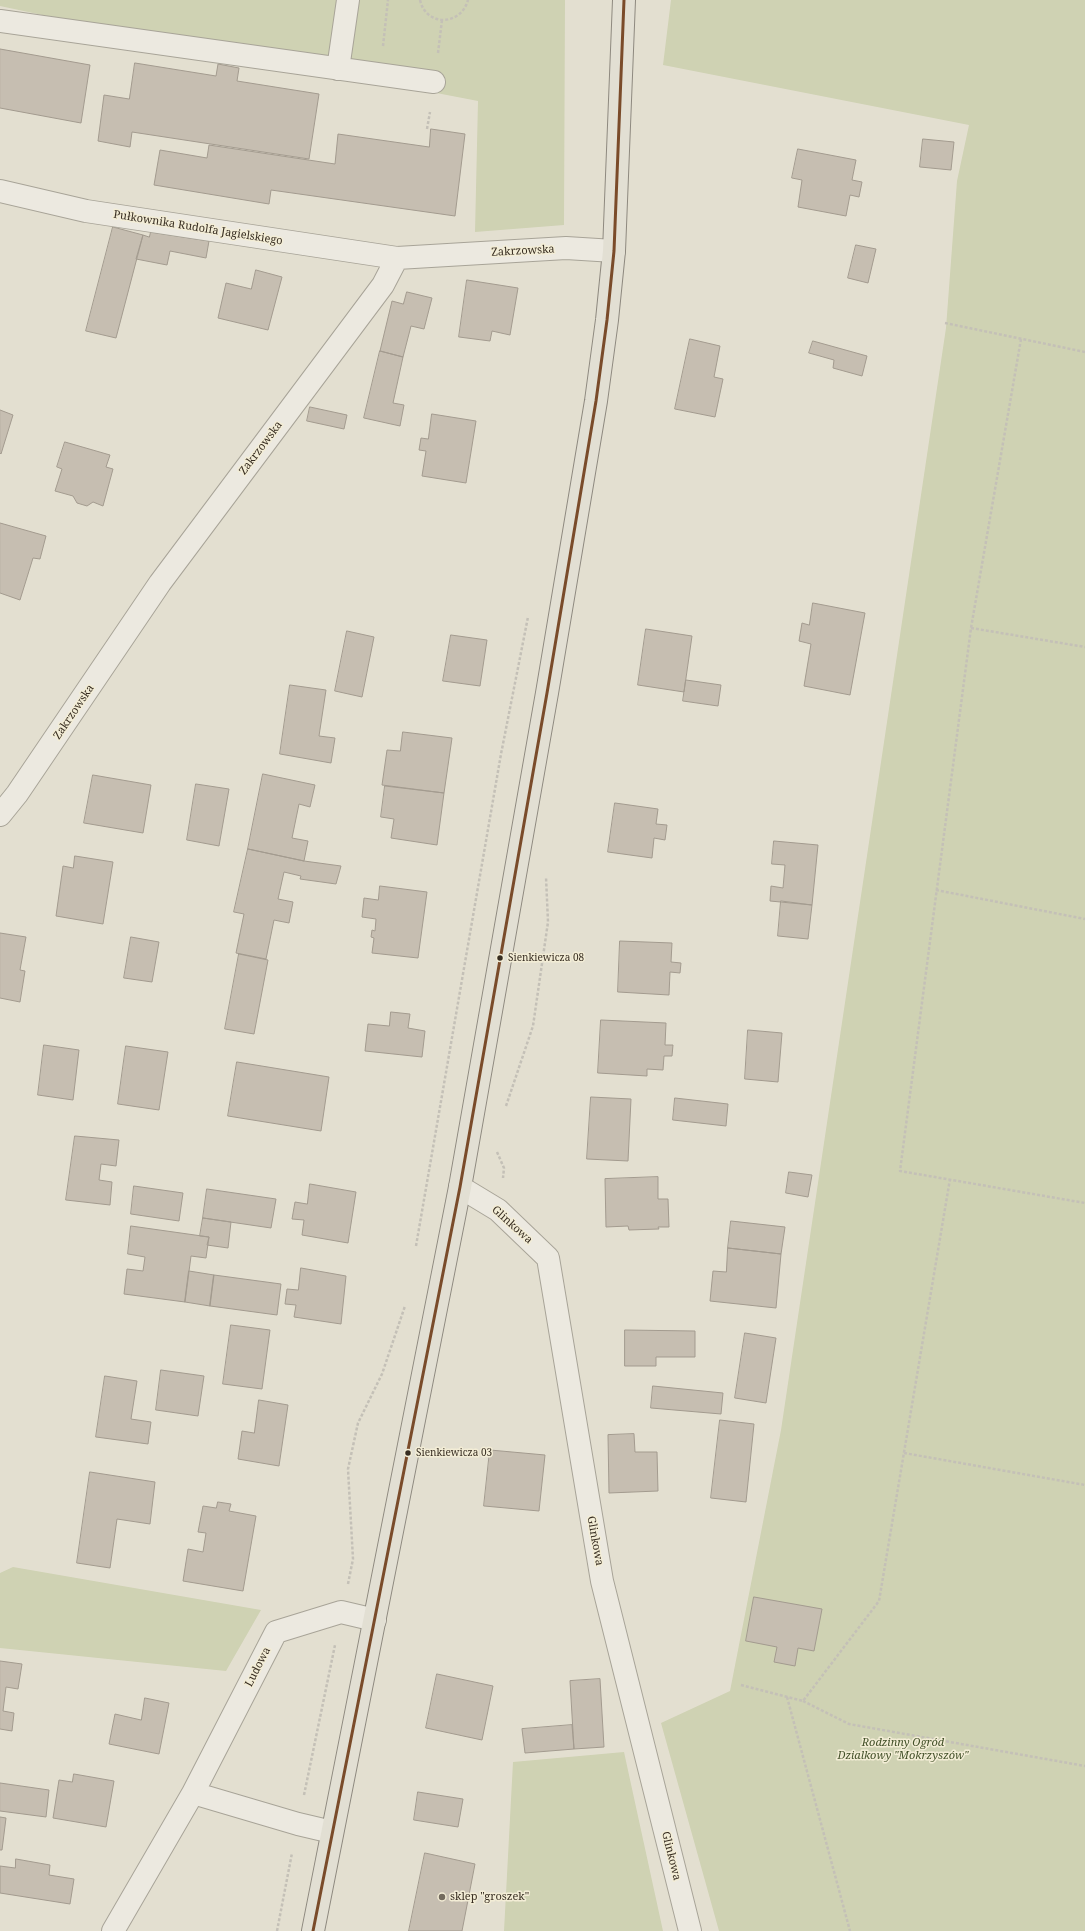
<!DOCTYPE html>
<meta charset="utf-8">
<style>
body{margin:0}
canvas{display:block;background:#e3dfd0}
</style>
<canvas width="1085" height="1931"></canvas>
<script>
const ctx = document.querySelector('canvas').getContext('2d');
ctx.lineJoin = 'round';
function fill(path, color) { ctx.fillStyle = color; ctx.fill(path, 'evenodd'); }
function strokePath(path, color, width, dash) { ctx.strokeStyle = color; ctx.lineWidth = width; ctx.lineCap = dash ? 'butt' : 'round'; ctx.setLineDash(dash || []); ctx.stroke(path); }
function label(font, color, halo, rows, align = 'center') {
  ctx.font = font + ' "Noto Serif",serif'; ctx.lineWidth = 3; ctx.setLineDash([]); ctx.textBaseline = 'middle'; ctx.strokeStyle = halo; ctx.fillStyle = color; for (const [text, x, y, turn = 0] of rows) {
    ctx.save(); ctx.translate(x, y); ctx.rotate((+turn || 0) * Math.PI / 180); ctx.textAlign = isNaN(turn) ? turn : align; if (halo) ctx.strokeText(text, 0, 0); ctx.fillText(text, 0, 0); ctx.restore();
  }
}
const green = new Path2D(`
 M0 0H565L564 225 475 232 478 101 151 38 0 6Z
 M671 0H1085V1931H719L661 1723 730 1691 781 1430 946 328 957 181 969 125 663 65Z
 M13 1567 261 1610 226 1671 0 1648V1573Z
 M624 1752 663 1931H504L513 1762Z`);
const building = new Path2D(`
 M0 49 90 65 81 123 0 108Z
 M135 63 216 76 218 64 239 68 237 81 319 94 309 159 132 132 130 147 98 141 104 95 129 99Z
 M431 129 465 134 455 216 271 190 269 204 154 185 160 150 207 158 209 145 335 164 338 134 429 147Z
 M923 139 954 142 951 170 920 167Z
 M798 149 856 160 852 180 862 182 859 197 850 195 846 216 798 207 802 180 792 178Z
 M113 227 143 235 116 338 86 331Z
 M151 232 209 241 206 258 170 251 167 265 136 259 143 235 149 237Z
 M856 245 876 249 868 283 848 278Z
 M256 270 282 277 268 330 218 318 226 283 251 289Z
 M467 280 518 288 510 335 492 331 490 341 459 337Z
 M407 292 432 298 424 329 411 326 403 357 380 351 392 301 403 304Z
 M690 339 720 346 714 377 723 379 715 417 675 409Z
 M813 341 867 356 862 376 833 368 834 360 809 353Z
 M380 351 403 357 393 403 404 405 400 426 364 418Z
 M310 407 347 415 344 429 307 421Z
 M0 410 13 415 1 454 0 453Z
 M432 414 476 421 466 483 422 476 426 451 419 450 421 438 428 439Z
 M65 442 110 455 106 467 113 469 103 506 93 502 87 506 77 503 73 496 55 491 62 469 57 467Z
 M0 523 46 536 40 559 33 558 20 600 0 593Z
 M813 603 865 613 850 695 804 686 811 644 799 641 802 623 809 625Z
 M646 629 692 636 684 692 638 685Z
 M347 631 374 637 362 697 335 691Z
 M451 635 487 640 480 686 443 681Z
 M686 680 721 685 718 706 683 701Z
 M290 685 326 690 319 736 335 738 331 763 280 754Z
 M403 732 452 738 444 793 382 785 387 750 400 751Z
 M263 774 315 785 310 807 299 804 292 838 308 841 304 861 248 849Z
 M93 775 151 785 143 833 84 823Z
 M196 784 229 789 219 846 187 840Z
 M385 786 444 793 437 845 391 838 394 819 381 817Z
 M615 803 658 809 656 824 667 825 665 840 654 838 652 858 608 852Z
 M774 841 818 845 812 905 770 901 771 886 783 888 785 865 772 864Z
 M248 849 304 861 341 866 336 884 300 879 301 876 284 872 278 899 293 902 289 923 274 920 266 959 236 953 244 914 234 912Z
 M75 856 113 862 103 924 56 916 63 866 73 868Z
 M380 886 427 892 418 958 372 953 374 938 371 937 372 930 375 931 376 919 362 917 364 898 378 900Z
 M781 901 812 905 808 939 778 936Z
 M0 933 26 937 20 970 25 971 20 1002 0 998Z
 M131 937 159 942 152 982 124 978Z
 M620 941 672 943 671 962 681 963 680 973 670 972 669 995 618 992Z
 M239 954 268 960 254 1034 225 1029Z
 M391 1012 410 1014 408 1028 425 1031 422 1057 365 1051 368 1024 389 1026Z
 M601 1020 666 1023 665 1045H673L672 1056H664L663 1070 647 1069V1076L598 1073Z
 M748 1030 782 1033 778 1082 745 1079Z
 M44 1045 79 1050 73 1100 38 1095Z
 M126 1046 168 1052 159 1110 118 1104Z
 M237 1062 329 1077 321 1131 228 1116Z
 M591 1097 631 1099 628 1161 587 1159Z
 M675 1098 728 1104 726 1126 673 1120Z
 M75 1136 119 1140 116 1166 101 1164 99 1180 112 1182 110 1205 66 1200Z
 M789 1172 812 1175 808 1197 786 1193Z
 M658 1177V1199H668L669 1227H658L659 1229 629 1230 628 1226 606 1227 605 1179Z
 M310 1184 356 1192 348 1243 302 1235 304 1220 292 1219 295 1202 307 1204Z
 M134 1186 183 1193 179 1221 131 1214Z
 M207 1189 276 1199 271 1228 203 1218Z
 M203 1218 231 1222 228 1248 207 1245 209 1237 200 1236Z
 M731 1221 785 1227 781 1254 728 1248Z
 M131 1226 209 1237 206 1258 191 1256 185 1302 124 1294 127 1269 143 1271 145 1257 128 1254Z
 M728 1248 781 1254 776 1308 710 1301 713 1271 726 1272Z
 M301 1268 346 1276 341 1324 294 1317 296 1305 285 1304 287 1289 298 1290Z
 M189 1271 214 1275 210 1306 185 1302Z
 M214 1275 281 1284 277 1315 210 1306Z
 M231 1325 270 1330 262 1389 223 1384Z
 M625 1330 695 1331V1357H656V1366H625Z
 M745 1333 776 1338 766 1403 735 1398Z
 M161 1370 204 1376 198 1416 156 1410Z
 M105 1376 137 1381 131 1419 151 1422 148 1444 96 1437Z
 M653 1386 723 1393 721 1414 651 1408Z
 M259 1400 288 1405 279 1466 238 1459 242 1431 254 1433Z
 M720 1420 754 1424 746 1502 711 1498Z
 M634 1434 635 1452H657L658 1491 609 1493 608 1435Z
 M490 1450 545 1455 539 1511 484 1506Z
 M90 1472 155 1482 150 1524 117 1519 110 1568 77 1563Z
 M218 1502 231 1504 229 1511 256 1516 243 1591 183 1581 188 1549 203 1552 206 1533 198 1532 203 1506 216 1508Z
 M754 1597 822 1609 814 1651 798 1648 795 1666 774 1662 777 1647 746 1641Z
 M0 1661 22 1664 18 1689 6 1687 3 1711 14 1713 12 1731 0 1729Z
 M437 1674 493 1686 482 1740 426 1728Z
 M600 1679 604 1747 574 1749 570 1681Z
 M145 1698 169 1703 159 1754 109 1744 115 1714 141 1720Z
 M572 1725 574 1749 525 1753 522 1729Z
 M74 1774 114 1781 106 1827 53 1818 59 1780 72 1782Z
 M0 1783 49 1790 46 1817 0 1811Z
 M418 1792 463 1799 458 1827 414 1820Z
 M0 1817 6 1818 2 1850H0Z
 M425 1853 475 1864 462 1931H409Z
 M16 1859 50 1865 49 1875 74 1879 70 1904 0 1893V1866L15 1868Z`);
const path = new Path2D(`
 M420 0C426 27 461 26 468 0
 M383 46 388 0
 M438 53 442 20
 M427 129 430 112
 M945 323 1085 352
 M1021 339 971 628 900 1171 1085 1203
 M971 628 1085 647
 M936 890 1085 919
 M506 1106 533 1026 548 922 546 877
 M497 1152 504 1168 503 1178
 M416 1246 501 754 528 617
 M904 1453 1085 1485
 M348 1584 353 1559 348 1469 358 1423 382 1374 405 1306
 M741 1685 803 1701 879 1601 950 1179
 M787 1697 850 1931
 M803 1701 849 1724 1085 1766
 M304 1795 335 1645
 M277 1931 292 1853`);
const minor = new Path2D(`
 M0 21 434 82
 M338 69 348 0
 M0 191 86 211 397 258 566 248 614 251
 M0 815 17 794 160 583 383 285 397 258
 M460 1187 498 1210 548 1258 602 1581 690 1931
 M193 1793 276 1632 341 1612 375 1620
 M113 1931 193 1793 298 1824 332 1832`);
const major = new Path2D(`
 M313 1931 460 1187 547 693 596 401 607 320 614 251 624 0`);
const bus1 = new Path2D(`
 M313 1931 460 1187 547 693 596 401 607 320 614 251 624 0`);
const markers = [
 [500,958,3.5,"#372d21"],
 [408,1453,3.5,"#372d21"],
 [442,1897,4,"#736b5e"]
];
const busNames = [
 ["Sienkiewicza 08",508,958],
 ["Sienkiewicza 03",416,1453]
];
const streetNames = [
 ["Pułkownika Rudolfa Jagielskiego",198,228,9],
 ["Zakrzowska",523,251,-3],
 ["Zakrzowska",261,448,-53],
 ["Zakrzowska",74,712,-56],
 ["Glinkowa",512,1225,42],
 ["Glinkowa",595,1541,80],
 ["Ludowa",258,1667,-63],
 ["Glinkowa",671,1856,76]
];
const parkNames = [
 ["Rodzinny Ogród",903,1743],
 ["Dzialkowy \"Mokrzyszów\"",903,1756]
];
const poiNames = [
 ["sklep \"groszek\"",450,1897]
];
fill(green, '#cfd2b3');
fill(building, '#c6beb1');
strokePath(building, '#a39b8f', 1);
strokePath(minor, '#a8a498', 24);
strokePath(major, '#8e897f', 24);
strokePath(path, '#c4c0b7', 2.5, [3, 2]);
strokePath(minor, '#ece9e0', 22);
strokePath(major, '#e2dfd3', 22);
strokePath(bus1, '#7a4b2a', 3);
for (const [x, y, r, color] of markers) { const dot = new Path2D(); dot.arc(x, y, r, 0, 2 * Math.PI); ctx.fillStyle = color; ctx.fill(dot); strokePath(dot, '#f3edd6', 1.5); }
label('10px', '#372d21', '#f3edd6', busNames, 'left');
label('11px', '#372d21', '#f3edd6', streetNames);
label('italic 11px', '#435129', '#f3edd6', parkNames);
label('11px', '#372d21', '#f3edd6', poiNames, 'left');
</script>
